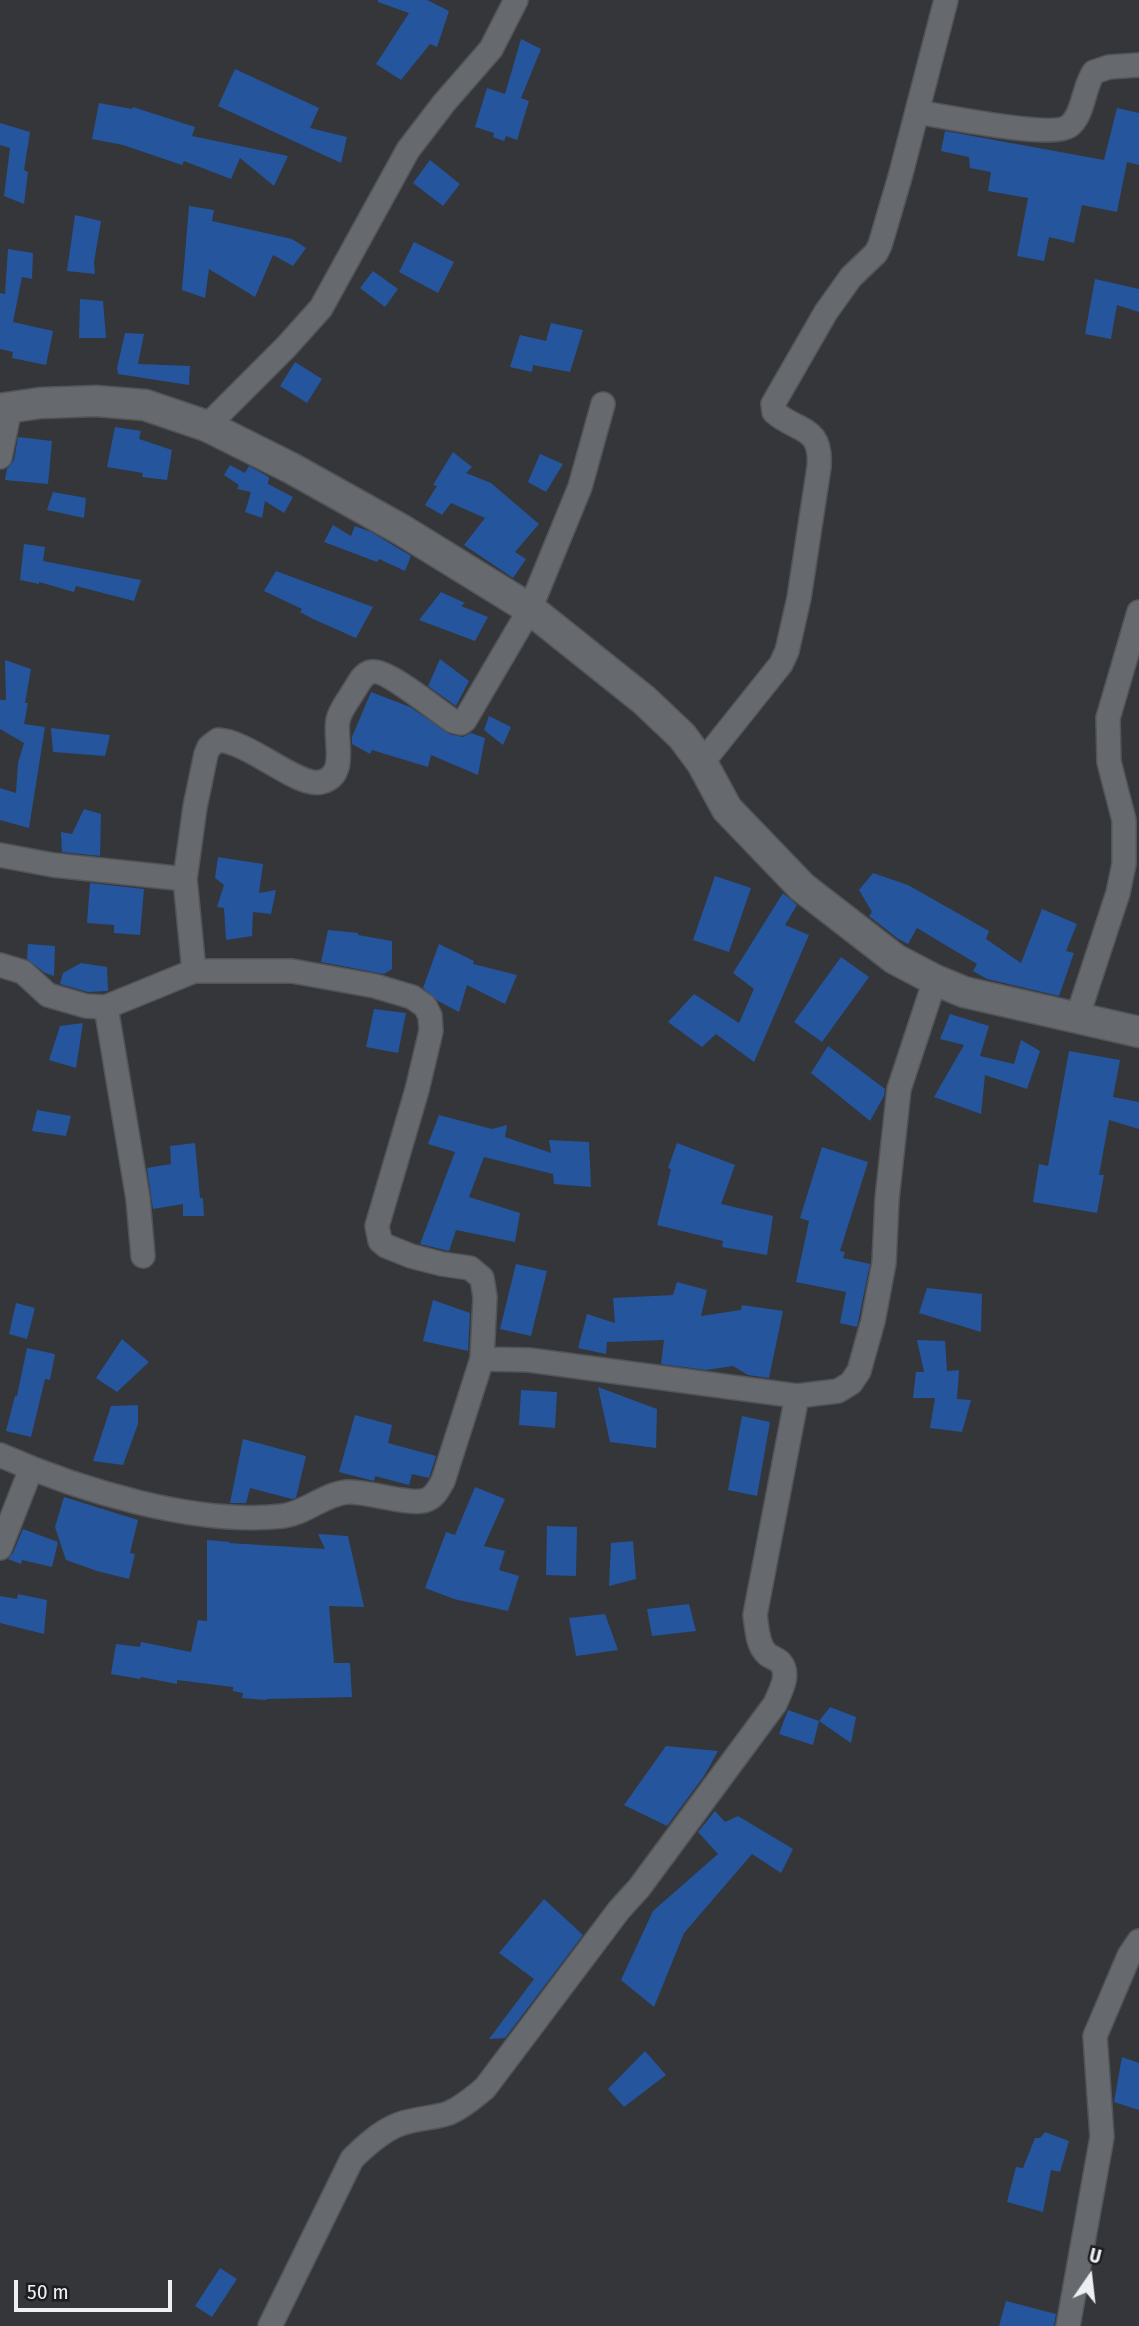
<!DOCTYPE html>
<style>
body{margin:0}
#map{position:relative;width:1139px;height:2326px;overflow:hidden;background:#34363a;font-family:"Fira Sans Condensed",sans-serif}
canvas{display:block}
.north{position:absolute;left:1055px;top:2242px;width:70px;height:70px;-webkit-text-stroke:5px #1c1e20;paint-order:stroke;rotate:14deg;font-size:19px;font-weight:700;line-height:28px;text-align:center;color:#edeff2}
.north::after{content:'';display:block;margin:auto;width:24px;height:32px;background:#edeff2;clip-path:polygon(50% 0,100% 100%,50% 72%,0 100%)}
.scale{position:absolute;left:14px;top:2280px;width:158px;height:32px;box-sizing:border-box;border:4px solid #edeff2;border-top:0;padding-left:9px;font-size:21px;line-height:24px;white-space:nowrap;color:#edeff2;-webkit-text-stroke:5px #1c1e20;paint-order:stroke}
</style>
<div id="map">
<canvas width="1139" height="2326"></canvas>
<div class="north">U</div>
<div class="scale">50 m</div>
</div>
<script>
const ctx = document.querySelector('canvas').getContext('2d');
ctx.lineJoin = 'round';
function fill(path, color) { ctx.fillStyle = color; ctx.fill(path, 'evenodd'); }
function strokePath(path, color, width, dash) { ctx.strokeStyle = color; ctx.lineWidth = width; ctx.lineCap = dash ? 'butt' : 'round'; ctx.setLineDash(dash || []); ctx.stroke(path); }
const building = new Path2D(`
 M378 0H427L449 11 437 47 430 44 401 80 376 64 409 13 378 2Z
 M521 39 541 49 521 98 529 101 517 140 506 136 504 141 493 137 494 133 475 127 487 88 505 94Z
 M235 69 319 108 310 128 347 137 341 163 218 106Z
 M99 103 132 109 133 107 195 127 192 136 288 156 274 186 240 158 231 179 184 161 182 165 123 145 92 139Z
 M1117 108 1139 113V165L1127 162 1117 212 1082 205 1074 243 1049 237 1044 261 1017 256 1028 198 988 191 991 172 970 168 969 157 941 151 945 131 1104 160Z
 M0 123 30 132 24 170 28 172 24 204 4 196 10 148 0 145Z
 M430 160 460 184 443 206 413 183Z
 M189 206 214 210 212 221 292 239 306 248 293 266 273 255 255 297 209 269 205 298 182 290Z
 M75 215 101 221 94 262 95 274 67 271Z
 M414 242 454 262 438 293 399 272Z
 M8 249 33 253 32 279 22 277 13 322 53 331 46 365 12 358 13 352 0 349V293L5 294Z
 M373 271 398 289 385 307 360 288Z
 M1095 279 1139 289V312L1117 305 1111 339 1085 334Z
 M80 299 103 301 106 338H79Z
 M551 323 583 330 570 372 533 365 532 372 510 367 520 335 546 341Z
 M125 333 144 334 138 364 190 366 189 385 118 374 117 368Z
 M295 362 322 379 307 403 280 386Z
 M115 427 141 431 139 439 172 450 167 480 142 477 143 473 107 467Z
 M18 437 52 441 48 484 5 480 7 469 14 460Z
 M453 452 472 467 466 473 491 483 539 524 515 552 526 559 513 578 464 545 485 518 451 503 442 515 425 505 437 486 433 485Z
 M540 454 563 464 546 492 528 482Z
 M230 465 245 473 249 466 269 477 268 484 293 497 284 513 265 501 262 518 245 512 251 492 237 489 239 485 224 475Z
 M53 492 86 498 84 518 47 510Z
 M333 525 351 536 355 526 371 532 411 556 405 571 379 559 377 562 324 542Z
 M24 544 45 547 43 561 141 580 134 601 76 586 74 592 39 582V584L20 580Z
 M276 571 373 607 356 638 313 619 300 612 302 609 264 591Z
 M441 592 465 603 461 606 488 617 475 641 419 620Z
 M440 659 469 681 456 706 428 686Z
 M5 660 31 669 25 703H28L24 724 45 727 29 828 0 820V788L16 793 18 763 24 743 0 729V700H6Z
 M371 692 410 707 449 734 463 737 471 733 485 738 478 775 431 755 428 767 372 750 370 754 352 744V737Z
 M489 716 511 727 503 745 484 730Z
 M51 728 110 735 105 756 53 752Z
 M84 809 101 814 100 856 62 852 61 832 72 834Z
 M218 857 263 864 259 893 276 890 271 914 253 912 252 936 226 940 224 908 217 907 224 885 215 878Z
 M873 873 908 885 989 931 986 939 1021 963 1042 909 1077 924 1066 951 1074 953 1059 996 987 979 973 971 977 964 917 928 908 944 897 938 869 916 872 912 859 890Z
 M715 876 751 888 729 952 693 940Z
 M90 883 144 889 140 935 114 933V925L87 923Z
 M783 893 797 905 785 925 809 935 754 1062 716 1034 702 1047 668 1022 694 994 739 1023 754 989 733 973Z
 M328 930 358 933V935L392 941V969L384 974 321 962Z
 M28 944 55 946 54 976 45 973 27 959Z
 M439 944 474 961 473 964 517 975 505 1004 467 985 459 1012 438 1001 423 988Z
 M841 957 869 977 822 1042 794 1022Z
 M81 963 107 967 108 991 88 992 60 984 63 973Z
 M374 1009 406 1013 398 1053 366 1047Z
 M950 1014 989 1026 980 1056 1014 1064 1021 1040 1040 1051 1027 1089 985 1075 981 1114 934 1097 964 1045 940 1039Z
 M83 1023 76 1068 49 1060 60 1026Z
 M828 1046 885 1089 884 1096 870 1121 811 1073Z
 M1069 1051 1120 1060 1113 1097 1139 1102V1129L1109 1120 1099 1175H1104L1097 1213 1033 1202 1039 1164 1048 1166Z
 M37 1110 71 1116 66 1136 32 1131Z
 M439 1115 492 1129 507 1125 505 1137 551 1153 549 1140 589 1142 591 1187 554 1184 553 1174 484 1157 469 1197 520 1213 515 1242 456 1230 449 1251 420 1244 455 1152 428 1144Z
 M195 1143 200 1198H203L204 1216H183V1204L153 1209 147 1168 171 1164 170 1146Z
 M677 1143 735 1165 721 1204 773 1216 767 1255 722 1247 723 1241 657 1225 671 1169 668 1168Z
 M822 1147 868 1162 840 1251 845 1252 843 1258 870 1264 857 1327 840 1323 846 1292 796 1282 809 1221 800 1218Z
 M516 1264 547 1271 531 1336 500 1329Z
 M677 1282 707 1290 701 1316 741 1310 742 1305 783 1311 769 1378 748 1375 733 1366 706 1370 661 1364 664 1340 607 1342 606 1354 578 1348 587 1314 615 1323 613 1298 673 1295Z
 M927 1288 982 1294 981 1332 919 1313Z
 M433 1300 470 1313 468 1351 423 1341Z
 M16 1303 35 1308 27 1339 9 1334Z
 M122 1339 149 1362 117 1392 96 1378Z
 M917 1340 945 1341 947 1371 959 1370 957 1399 971 1400 962 1432 930 1428 935 1398H913L916 1372H924Z
 M27 1348 55 1354 50 1380 45 1379 31 1437 6 1431 15 1396H17Z
 M598 1387 657 1409 656 1448 610 1442Z
 M521 1390 557 1392 555 1428 519 1425Z
 M138 1405V1424L123 1465 93 1461 111 1406Z
 M355 1415 392 1425 388 1443 436 1456 429 1478 412 1474 409 1485 375 1476 374 1481 339 1472Z
 M742 1416 770 1422 757 1496 728 1490Z
 M243 1439 306 1456 296 1498 292 1499 250 1488 246 1503H230Z
 M475 1487 505 1499 484 1546 505 1551 499 1570 519 1576 508 1611 454 1599 425 1588 446 1532 455 1535Z
 M64 1497 138 1520 130 1553 135 1554 129 1579 97 1571 66 1560 55 1527Z
 M547 1526 577 1527 576 1576 546 1575Z
 M23 1529 58 1542 52 1567 22 1560 21 1564 8 1559 13 1553Z
 M318 1534 348 1536 364 1607 329 1606 334 1663H350L352 1697 266 1699V1700L242 1698 243 1693 233 1691V1687L177 1680V1684L141 1677 140 1679 111 1674 116 1644 140 1647 141 1642 191 1652 198 1620 207 1621V1540L230 1542 229 1543 325 1549Z
 M633 1541 636 1579 609 1586 611 1543Z
 M18 1594 47 1600 44 1634 0 1623V1596L17 1599Z
 M689 1604 696 1631 652 1636 647 1609Z
 M605 1614 618 1650 576 1656 569 1618Z
 M830 1707 856 1717 851 1743 819 1721Z
 M788 1710 819 1721 813 1745 779 1734Z
 M666 1746 718 1751 704 1776 667 1826 624 1805Z
 M715 1811 725 1822 738 1816 793 1849 781 1873 752 1854 684 1933 654 2007 621 1980 653 1911 718 1854 698 1832Z
 M544 1899 583 1935 505 2038 489 2039 534 1979 499 1953Z
 M645 2051 666 2075 624 2107 608 2089Z
 M1122 2057 1139 2063V2110L1114 2102Z
 M1045 2132 1069 2141 1060 2172 1051 2170 1043 2212 1007 2202 1016 2167 1023 2168 1035 2138H1040Z
 M220 2268 237 2279 212 2317 195 2306Z
 M1006 2301 1056 2314 1054 2326H999Z`);
const minor = new Path2D(`
 M917 112C943 116 1051 139 1069 126 1084 115 1083 87 1094 72L1109 67 1139 65
 M207 426 286 347 321 308 408 150 444 103 491 49 516 0
 M0 457 10 408
 M702 763 781 664 787 651 799 598 819 467C822 425 798 433 774 412L773 404 826 312 851 277 876 253 880 245 900 177 946 0
 M0 855 53 865 185 879 194 971
 M185 879 195 807 206 754 209 747 218 740C249 741 298 788 321 782 349 775 334 740 338 720 340 710 348 701 353 692 358 685 362 674 371 672 386 668 437 711 453 721L461 723 465 720 530 609 580 487 603 404
 M0 965 23 972 48 995 86 1006 106 1007 194 971H292L375 986 412 997 425 1006 430 1016 431 1031 417 1090 377 1226 380 1241 386 1246 411 1256 442 1264 470 1268 482 1278 485 1297 482 1359 443 1481C439 1488 435 1497 426 1500 410 1506 369 1491 347 1492 324 1494 306 1513 283 1516 196 1526 79 1490 0 1455
 M106 1007 138 1199 143 1256
 M1077 1018 1118 893 1124 864V820L1109 762 1108 718 1139 612
 M482 1359 529 1360 797 1396 838 1391 851 1383 859 1371 873 1321 884 1263 887 1199 899 1089 935 980
 M0 1548 31 1469
 M270 2326 352 2159C365 2146 378 2134 395 2126 412 2118 432 2119 449 2113 463 2107 474 2097 485 2088L619 1910 639 1888 775 1704C780 1692 791 1674 780 1662 776 1658 769 1657 766 1653 757 1644 757 1627 755 1615L797 1396
 M1068 2326 1102 2137 1095 2036 1129 1956 1139 1941`);
const tertiary = new Path2D(`
 M0 409 40 403 96 401 145 405 207 426 291 468 402 530 530 609 644 700 682 736 702 763 727 809 802 887 895 959 935 980 964 992 1139 1032`);
fill(building, '#25559d');
strokePath(minor, '#525457', 26);
strokePath(tertiary, '#525457', 33);
strokePath(minor, '#66696d', 23);
strokePath(tertiary, '#66696d', 30);
</script>
